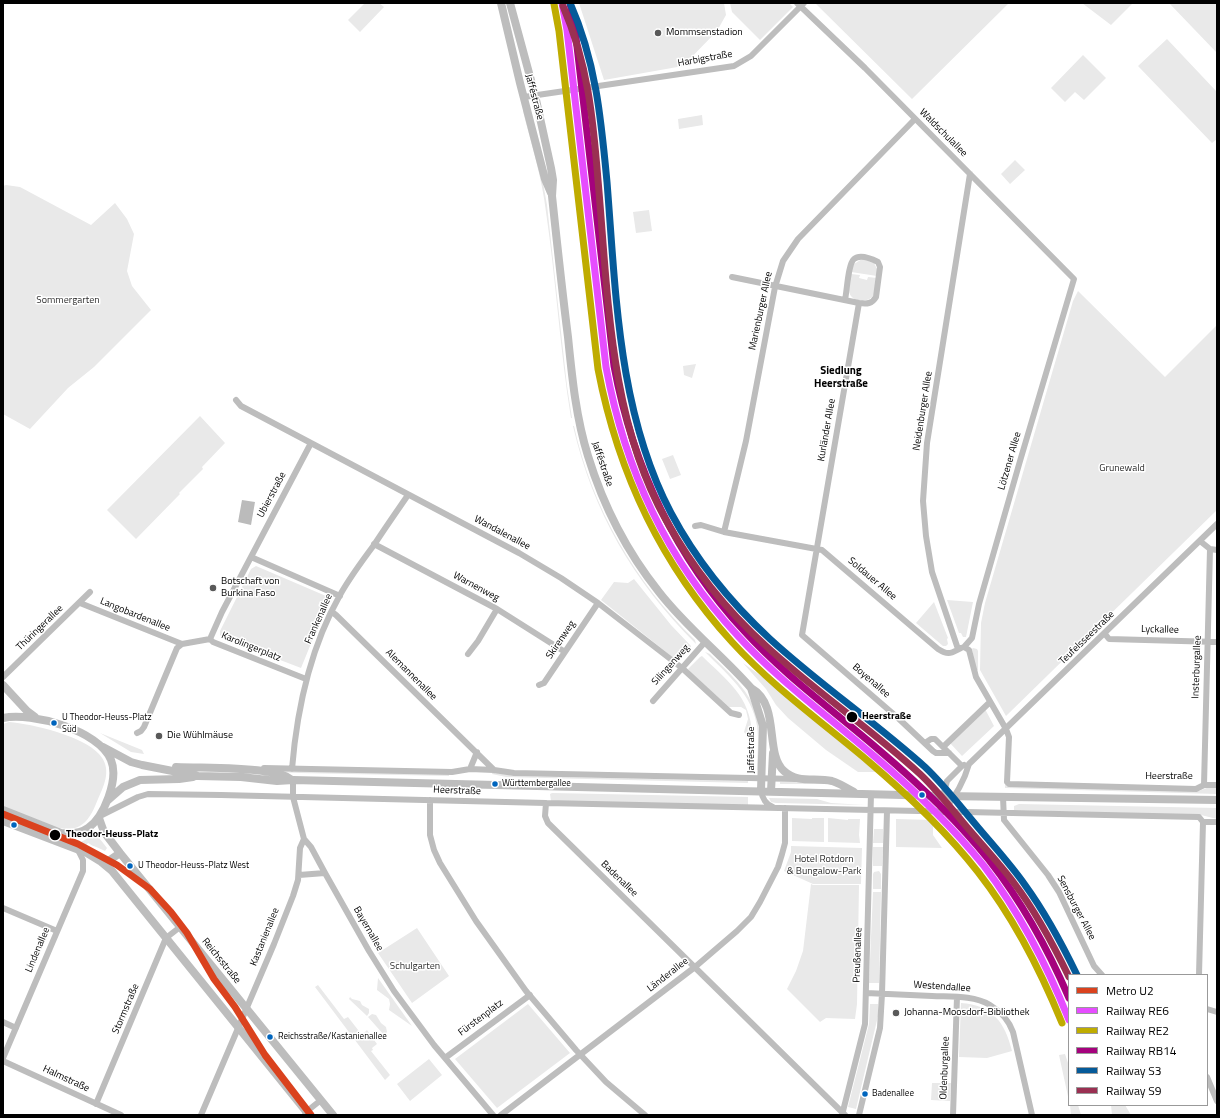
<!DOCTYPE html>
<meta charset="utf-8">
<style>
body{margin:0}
#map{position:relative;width:1220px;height:1118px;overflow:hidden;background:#fff;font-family:"Titillium Web",sans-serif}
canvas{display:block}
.frame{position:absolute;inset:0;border:4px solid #000;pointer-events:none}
.legend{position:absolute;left:1068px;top:974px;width:140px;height:132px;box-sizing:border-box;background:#fff;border:1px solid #999;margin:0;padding:5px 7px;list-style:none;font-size:12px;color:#000}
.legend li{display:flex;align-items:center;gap:8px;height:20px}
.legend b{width:20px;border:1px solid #999}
</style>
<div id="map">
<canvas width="1220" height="1118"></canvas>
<div class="frame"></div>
<ul class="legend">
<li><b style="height:5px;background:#da421e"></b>Metro U2</li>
<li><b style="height:5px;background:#e64dff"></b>Railway RE6</li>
<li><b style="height:5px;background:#bfac00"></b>Railway RE2</li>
<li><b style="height:5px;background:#a5027d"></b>Railway RB14</li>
<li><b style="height:5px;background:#055a99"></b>Railway S3</li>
<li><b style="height:5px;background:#9a3052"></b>Railway S9</li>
</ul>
</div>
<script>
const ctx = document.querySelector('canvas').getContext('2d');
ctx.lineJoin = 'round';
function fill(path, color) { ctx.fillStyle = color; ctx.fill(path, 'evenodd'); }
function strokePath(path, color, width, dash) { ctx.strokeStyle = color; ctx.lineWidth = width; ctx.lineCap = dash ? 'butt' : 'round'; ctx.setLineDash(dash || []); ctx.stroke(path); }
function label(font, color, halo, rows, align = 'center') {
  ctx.font = font + ' "Titillium Web",sans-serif'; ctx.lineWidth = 3; ctx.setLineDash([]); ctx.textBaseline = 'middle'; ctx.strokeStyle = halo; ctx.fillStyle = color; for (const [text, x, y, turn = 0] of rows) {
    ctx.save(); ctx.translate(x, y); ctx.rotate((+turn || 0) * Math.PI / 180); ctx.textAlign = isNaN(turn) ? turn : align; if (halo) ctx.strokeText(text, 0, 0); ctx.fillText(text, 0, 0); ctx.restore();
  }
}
const green = new Path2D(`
 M365 3H379L384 7 360 32 348 20Z
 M579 3H724L726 15 717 31 683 66 604 80Z
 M730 3H789L793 7 760 40 732 12Z
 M815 3H1009L912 99Z
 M1082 3H1133L1111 25Z
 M1169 3H1217V53Z
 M1167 39 1217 92V139L1212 143 1138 66Z
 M1083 55 1106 78 1084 100 1075 92 1065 102 1051 88Z
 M523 111H525L542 177 547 205 567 386 572 418H571C560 350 556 280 546 212 542 177 531 144 523 111Z
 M702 115 703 125 679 129 678 119Z
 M1015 160 1025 170 1010 184 1001 174Z
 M6 185 20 187 91 225 115 203 127 219 134 234 127 271 132 286 151 310 94 367 68 388 30 429 3 414V186Z
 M649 210 652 231 636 233 633 212Z
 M862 259 874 263 877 269V276L851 272 854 264Z
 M851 274 860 275 859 278 867 280 868 277 877 278C876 284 876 293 872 297 865 304 849 301 849 290 848 285 850 279 851 274Z
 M1078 291 1165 377 1217 325V510L1006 716 980 670 981 623 985 603 1073 301Z
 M696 364 692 378 684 375 683 366Z
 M200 416 225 443 202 467 203 469 179 493 180 494 136 539 107 510Z
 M573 426H574C592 508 635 582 695 640L696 644C633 581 593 512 573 426Z
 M673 455 681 475 670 479 662 459Z
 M256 566 326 596 328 602 301 668 223 638 220 635V631L251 569Z
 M634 579 671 625 691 646V648L679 661 676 660 601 600 614 582 628 583Z
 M947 600 973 602 966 637H963L961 633H959Z
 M934 602 948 638 947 639 948 644 946 646H943L916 623Z
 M973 648 977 649 978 651V670L976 671 972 649Z
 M705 652 710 654C731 675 756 695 759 727 760 741 758 756 758 770H757C757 756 759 741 757 726 752 694 727 674 705 652Z
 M702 656C733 686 752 698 753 744L744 732 748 719 746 710 741 707H729L690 672 688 669 700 657Z
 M743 663 767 680 876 772H858L826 750 788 718 776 705 766 689Z
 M985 709 994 726 962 756 950 743Z
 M9 722C33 724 83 736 99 754 112 768 105 784 98 799 92 814 86 828 69 829 55 830 17 812 3 806V724Z
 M100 733 142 750 144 754 131 752Z
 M275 770 449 774V776L300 773 275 772Z
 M493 772 514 776 748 781V783L506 777 492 774V773Z
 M780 782H825L826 784H780Z
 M1005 784 1012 786 1199 791 1209 787H1217V794L1005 788Z
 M552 793 748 797V805L551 801 550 794Z
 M769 798 817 799 831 803 865 805 776 803 771 802Z
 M1019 804 1217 808V819L1201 815 1014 810V806Z
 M792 818 812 819V818H824V842L792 841Z
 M828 818 848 820V819H860L859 835 860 843 828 842Z
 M896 819 933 820V835L942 848 896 847Z
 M874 829H883V843H873Z
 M96 834 107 848 105 851C98 847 94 847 88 843L84 848 77 845V844Z
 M791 846 862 848 861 884H813L784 871 791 852Z
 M873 847H883L882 866H873Z
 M879 871 881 874V889H873V874L874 872Z
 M811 884 813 885H859L857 1004 855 1019 826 1018 820 1022 787 989 796 971 803 951Z
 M873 892H881L879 983H869Z
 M417 928 449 976 412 1003 378 953Z
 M378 978 412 1026 389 1010 390 1004 389 999 377 990Z
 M318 985 344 1019 348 1017 362 1035 367 1030 377 1044 372 1048 373 1050 371 1051 390 1075 385 1080 315 987Z
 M350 997 352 999 360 1001 362 1005 369 1009V1013L367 1016 349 999Z
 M961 1003C992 1005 1005 1022 1012 1051L987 1058 959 1057Z
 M528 1004 570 1053 497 1108 455 1059Z
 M870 1004H878V1016L856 1109 848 1107 869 1024Z
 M372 1014 376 1015 381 1023 386 1027 387 1032 384 1035 368 1017Z
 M1065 1054 1069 1066V1101L1059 1055Z
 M429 1059 442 1075 410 1101 397 1084Z
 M932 1083H951L950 1101 931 1100Z
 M1070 1105H1078L1081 1115H1071Z
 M1111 1105H1125L1131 1115H1112Z`);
const water = new Path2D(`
 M242 500 255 502 251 525 238 522Z`);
const minor = new Path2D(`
 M797 3 865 68 1074 279 1020 461 979 604 972 638 964 647
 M524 97 734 66 751 56 804 3
 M732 277 859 303C867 304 872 304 876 297L880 267 878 262C872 259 860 254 854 259 848 264 847 291 845 300
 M859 303 802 635 898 718 933 751 936 753H949
 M236 400 241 406 519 553 561 578 598 603 682 668 731 713 739 715
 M695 526 701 525 724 532 822 550 938 649C949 656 951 653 961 648
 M724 532 746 441 775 287 783 261 798 239 915 119
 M1200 541 1210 549 1217 550
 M374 544 497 609 565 652
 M251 557 340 596
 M80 603 182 644
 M332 612 336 615 494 770
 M1105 634 1109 639 1217 642
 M210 639 222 612 311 443
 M210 639 213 642 306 679
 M964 647 969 650 976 677 1006 729 1009 737 1007 782 1009 784 1196 789 1204 785H1217
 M958 649 932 572 926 536 923 501 927 443 970 174
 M468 654 478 641 497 609
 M3 677 90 592
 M539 685 544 683 598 603
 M653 701 705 642
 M137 733 141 731 144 727 177 648 182 644 210 639
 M925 743 931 739H935L962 766
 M943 747 990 702
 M264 768 452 772 470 769 494 770 514 773 796 779
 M292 769C297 708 310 648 340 595 350 577 362 561 374 545 385 528 397 511 408 495
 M470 769 477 752
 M293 780V797L304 839 311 847 325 873 369 951 394 991 434 1045 493 1115
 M1204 785 1210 549
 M761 790C762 798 765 804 773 807
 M943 796 947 781 962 766 964 765
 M1003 797 1004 820 1048 875 1059 892 1094 966 1102 975
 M430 800V835L434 850 440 863 476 921 526 991 576 1050 606 1082 645 1115
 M546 803 545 816 548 823 845 1115
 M943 812C955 797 964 782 969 764L1217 524
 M100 816 138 797 148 794 221 795 546 803 1199 817 1203 822H1217
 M299 875 325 873
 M3 908 57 931
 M1199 975 1203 822
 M866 993C888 994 910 995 932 996 950 997 973 995 990 1005 1000 1011 1009 1021 1013 1032L1032 1115
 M1207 1009 1217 1012
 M3 1022 16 1028
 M3 1058 83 871V860L78 850
 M445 1058 530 995
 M3 1061 121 1115
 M1207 1077 1217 1101
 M96 1104 166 938 180 927
 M201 1115 274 944 293 896 298 880 300 848 304 839
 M305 1115 306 1112 321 1100
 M501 1115 695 967 737 931 751 917 760 902 778 867 782 854 785 843V808
 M842 1115 865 1024 871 794
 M859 1115 880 1028 882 994 887 811
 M953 1115 957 997`);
const major = new Path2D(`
 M501 3 520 83 545 179 551 193
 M510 3 535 95 551 168 553 180 552 196C557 243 562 290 568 337 572 377 576 418 588 456 603 505 627 552 659 592 686 627 722 655 751 688 781 705 764 753 784 771 798 784 815 777 832 781 839 783 847 788 854 792
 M3 685 27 711 35 717
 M751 688 763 726 761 790
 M3 718C32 712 99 730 111 760 119 779 104 817 88 828 80 834 70 834 61 833L3 810
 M103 747 131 762 142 765 198 776 241 777 277 781 293 780 943 796 1217 800
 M176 767C205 768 234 767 263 771 273 773 284 773 292 780
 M771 791 773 753
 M107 801 123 787 140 780 179 779 193 777
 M99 818 104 832 120 853 333 1115
 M3 821 87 853 100 861 112 871 309 1115
 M104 864 120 853`);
const rail1 = new Path2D(`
 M562 3 567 30 606 367C625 470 666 559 738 636 779 681 828 716 874 756 913 789 951 825 984 866 1020 913 1047 965 1069 1020`);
const rail2 = new Path2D(`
 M554 4 559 31 598 369C618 473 660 563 732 642 773 687 822 722 868 761 908 795 946 831 978 872 1014 918 1040 969 1062 1023`);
const rail3 = new Path2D(`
 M570 3 575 29 614 366C633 467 674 555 744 631 785 676 834 711 879 750 919 784 957 820 989 860 1022 902 1048 949 1069 998`);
const rail4 = new Path2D(`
 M570 3C596 62 601 118 607 182 616 294 618 412 671 513 696 560 731 603 770 639 819 684 875 722 925 767 942 783 956 801 971 819 989 841 1009 862 1025 885 1046 914 1062 944 1077 975`);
const rail5 = new Path2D(`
 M563 6C588 64 593 118 598 180 608 293 609 419 666 520 692 567 726 610 766 646 815 691 871 729 920 774 937 790 951 808 966 826 982 845 999 863 1014 883 1036 912 1053 944 1069 977`);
const metro1 = new Path2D(`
 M3 814 78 844 117 865 150 889 171 912 187 933 214 979 235 1007 265 1055 311 1115`);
const markers = [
 [658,33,4,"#595959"],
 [213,588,4,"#595959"],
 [852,717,6,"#000"],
 [54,723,3.5,"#0065bd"],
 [159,736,4,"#595959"],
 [495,784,3.5,"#0065bd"],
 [922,795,3.5,"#0065bd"],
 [14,825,3.5,"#0065bd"],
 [55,835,6,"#000"],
 [130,866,3.5,"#0065bd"],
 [896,1013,4,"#595959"],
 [270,1037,3.5,"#0065bd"],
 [865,1094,3.5,"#0065bd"]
];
const busNames = [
 ["U Theodor-Heuss-Platz",62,718],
 ["Süd",62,730],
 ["Württembergallee",502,784],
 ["U Theodor-Heuss-Platz West",138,866],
 ["Reichsstraße/Kastanienallee",278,1037],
 ["Badenallee",872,1094]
];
const poiNames = [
 ["Mommsenstadion",666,33],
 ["Botschaft von",221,582],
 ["Burkina Faso",221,594],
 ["Die Wühlmäuse",167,736],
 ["Johanna-Moosdorf-Bibliothek",904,1013]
];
const streetNames = [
 ["Harbigstraße",705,59,-10],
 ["Jafféstraße",534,97,75],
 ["Waldschulallee",943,133,45],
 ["Marienburger Allee",761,311,-78],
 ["Neidenburger Allee",923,411,-81],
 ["Kurländer Allee",827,430,-80],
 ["Lötzener Allee",1010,461,-74],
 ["Jafféstraße",602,464,71],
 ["Ubierstraße",272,495,-62],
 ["Wandalenallee",502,533,28],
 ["Soldauer Allee",872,579,40],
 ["Warnenweg",476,587,28],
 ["Langobardenallee",135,615,22],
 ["Frankenallee",319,619,-66],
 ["Thüringerallee",40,628,-44],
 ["Lyckallee",1160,630,1],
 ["Teufelsseestraße",1087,638,-44],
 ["Skirenweg",561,640,-56],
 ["Karolingerplatz",251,647,22],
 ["Silingenweg",671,665,-48],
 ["Insterburgallee",1197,667,-88],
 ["Alemannenallee",411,675,45],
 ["Boyenallee",871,681,41],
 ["Jafféstraße",752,750,-90],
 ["Heerstraße",1169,777],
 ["Heerstraße",457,791,2],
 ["Badenallee",619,879,44],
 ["Sensburger Allee",1076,908,62],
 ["Bayernallee",368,929,60],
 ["Kastanienallee",265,937,-68],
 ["Lindenallee",38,950,-67],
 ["Preußenallee",858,955,-88],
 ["Reichsstraße",221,961,51],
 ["Länderallee",668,975,-38],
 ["Westendallee",942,987,4],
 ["Stormstraße",126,1009,-67],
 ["Fürstenplatz",481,1018,-37],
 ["Oldenburgallee",945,1068,-88],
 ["Halmstraße",66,1079,25]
];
const parkNames = [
 ["Sommergarten",68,301],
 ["Grunewald",1122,469],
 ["Hotel Rotdorn",824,860],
 ["& Bungalow-Park",824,872],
 ["Schulgarten",415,967]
];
const stopNames = [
 ["Heerstraße",862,717],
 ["Theodor-Heuss-Platz",66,835]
];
const neighbourhoodNames = [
 ["Siedlung",841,371],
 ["Heerstraße",841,384]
];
fill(green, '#e9e9e9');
fill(water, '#bbb');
strokePath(minor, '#bdbdbd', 6);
strokePath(major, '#bdbdbd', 8);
strokePath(rail1, '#e64dff', 7);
strokePath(rail2, '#bfac00', 7);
strokePath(rail3, '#a5027d', 7);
strokePath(rail4, '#055a99', 7);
strokePath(rail5, '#9a3052', 7);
strokePath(metro1, '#da421e', 7);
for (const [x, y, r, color] of markers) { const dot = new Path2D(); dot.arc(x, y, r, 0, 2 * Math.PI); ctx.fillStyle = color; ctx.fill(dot); strokePath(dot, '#fff', 1.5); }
label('9px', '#000', '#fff', busNames, 'left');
label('10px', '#000', '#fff', poiNames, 'left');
label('10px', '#000', '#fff', streetNames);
label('10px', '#2e2e2e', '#fff', parkNames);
label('bold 10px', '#000', '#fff', stopNames, 'left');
label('bold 11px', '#000', '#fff', neighbourhoodNames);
</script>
